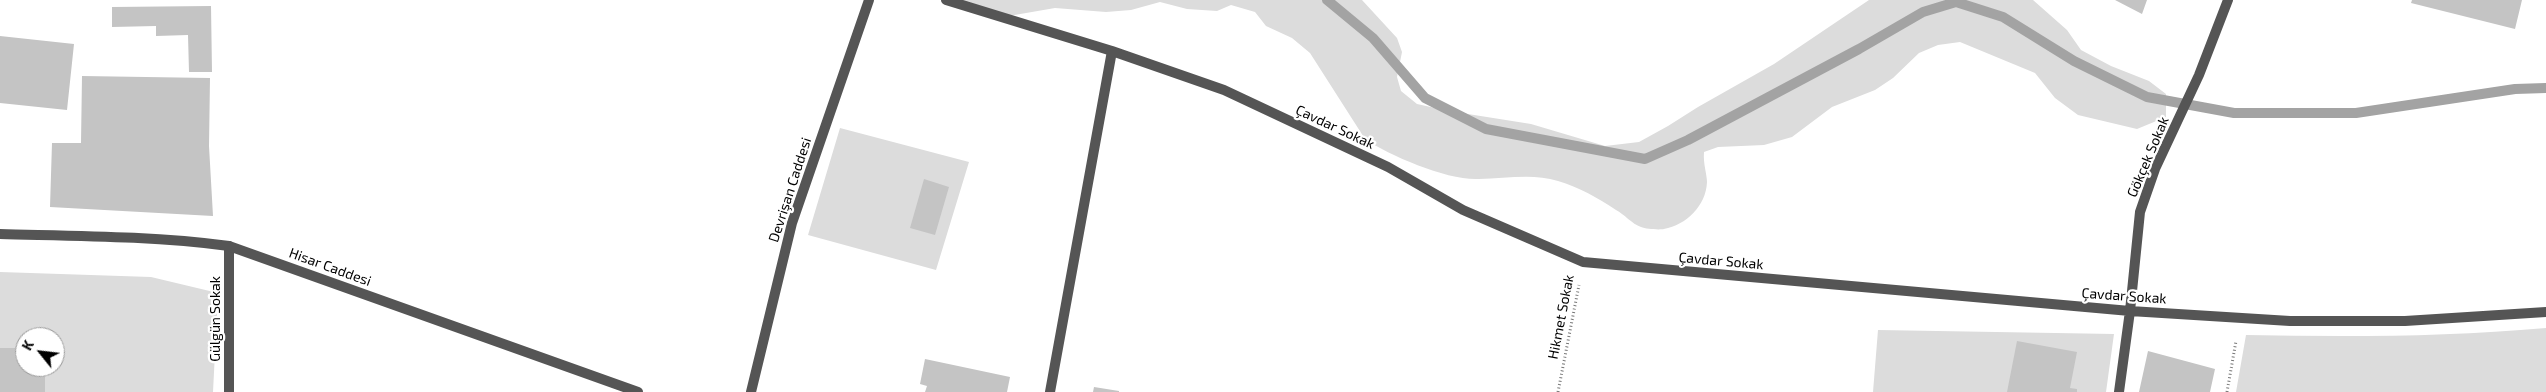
<!DOCTYPE html>
<meta charset="utf-8">
<style>
body{margin:0}
#map{position:relative;width:2546px;height:392px;overflow:hidden;background:#fff;font-family:"Exo 2",sans-serif}
canvas{display:block}
.north{position:absolute;left:15px;top:327px;width:50px;height:50px;box-sizing:border-box;background:#fff;border:1px solid #999;border-radius:50%;rotate:299deg;font-size:14px;font-weight:700;line-height:20px;text-align:center;color:#000}
.north::after{content:'';display:block;margin:auto;width:18px;height:22px;background:#000;clip-path:polygon(50% 0,100% 100%,50% 72%,0 100%)}
</style>
<div id="map">
<canvas width="2546" height="392"></canvas>
<div class="north">K</div>
</div>
<script>
const ctx = document.querySelector('canvas').getContext('2d');
ctx.lineJoin = 'round';
function fill(path, color) { ctx.fillStyle = color; ctx.fill(path, 'evenodd'); }
function strokePath(path, color, width, dash) { ctx.strokeStyle = color; ctx.lineWidth = width; ctx.lineCap = dash ? 'butt' : 'round'; ctx.setLineDash(dash || []); ctx.stroke(path); }
function label(font, color, halo, rows, align = 'center') {
  ctx.font = font + ' "Exo 2",sans-serif'; ctx.lineWidth = 4.5; ctx.setLineDash([]); ctx.textBaseline = 'middle'; ctx.strokeStyle = halo; ctx.fillStyle = color; for (const [text, x, y, turn = 0] of rows) {
    ctx.save(); ctx.translate(x, y); ctx.rotate((+turn || 0) * Math.PI / 180); ctx.textAlign = isNaN(turn) ? turn : align; if (halo) ctx.strokeText(text, 0, 0); ctx.fillText(text, 0, 0); ctx.restore();
  }
}
const green = new Path2D(`
 M960 0H1362L1397 38 1402 52 1397 77 1401 91 1417 104 1449 111 1531 124 1605 146 1639 142 1668 126 1698 107 1774 64 1869 0H2033L2067 30 2081 50 2111 66 2149 81 2166 94V117L2137 129 2078 115 2055 98 2035 73 1960 42 1938 45 1919 53 1893 78 1875 90 1832 107 1792 137 1764 145 1718 147 1704 152C1703 164 1707 174 1707 182 1706 206 1686 225 1664 229 1659 230 1646 229 1641 227 1632 224 1624 214 1616 210 1598 198 1579 187 1558 181 1532 173 1505 179 1479 179 1449 181 1390 156 1365 139L1310 53 1292 38 1266 26 1255 12 1231 5 1217 11 1187 9 1160 2 1131 10 1106 12 1055 8 1003 17Z
 M840 128 969 162 936 270 808 235Z
 M0 272 151 277 218 293 213 392H0ZM25 337H55V367H25Z
 M2546 328V392H2236L2246 335C2346 337 2446 337 2546 328Z
 M1878 330 2114 334 2106 392H1873Z`);
const stream = new Path2D(`
 M1327 0 1373 38 1425 98 1486 129 1645 159 1688 140 1859 49 1923 12 1956 2 2003 17 2074 61 2147 97 2234 113H2356L2515 89 2546 88`);
const building = new Path2D(`
 M2115 0H2147L2142 14Z
 M2412 0H2522L2515 29 2411 3Z
 M211 6 212 72H189L188 35 156 36V26L112 27V7Z
 M0 36 74 44 67 110 0 103Z
 M82 76 210 78 209 146 213 216 50 207 52 143H81Z
 M924 179 949 187 935 235 910 228Z
 M2017 341 2077 352 2070 388 2077 389V392H2007Z
 M0 348H25V367H45V392H0Z
 M2148 351 2215 369 2210 392H2139Z
 M925 359 1010 377 1007 392H925L927 386 920 384Z
 M1094 387 1119 391V392H1093Z`);
const path = new Path2D(`
 M1558 392 1579 285
 M2227 392 2236 341`);
const minor = new Path2D(`
 M946 0 1112 51 1224 90 1388 167 1463 210 1583 262 2130 311 2290 321H2405L2546 312
 M229 392V246
 M751 392 792 223 869 0
 M1050 392 1112 51
 M2119 392 2130 311 2140 212 2155 169 2199 75 2228 0`);
const tertiary = new Path2D(`
 M0 234C77 236 153 236 229 246L638 392`);
const streetNames = [
 ["Çavdar Sokak",1335,127,25],
 ["Gökçek Sokak",2148,157,-67],
 ["Devrişan Caddesi",790,190,-72],
 ["Çavdar Sokak",1721,261,5],
 ["Hisar Caddesi",330,267,20],
 ["Çavdar Sokak",2124,296,4],
 ["Hikmet Sokak",1561,317,-79],
 ["Gülgün Sokak",215,319,-90]
];
fill(green, '#dcdcdc');
strokePath(stream, '#a3a3a3', 10);
fill(building, '#c4c4c4');
strokePath(path, '#777', 3, [1, 2.5]);
strokePath(minor, '#555', 10);
strokePath(tertiary, '#555', 10);
label('14px', '#000', '#fff', streetNames);
</script>
